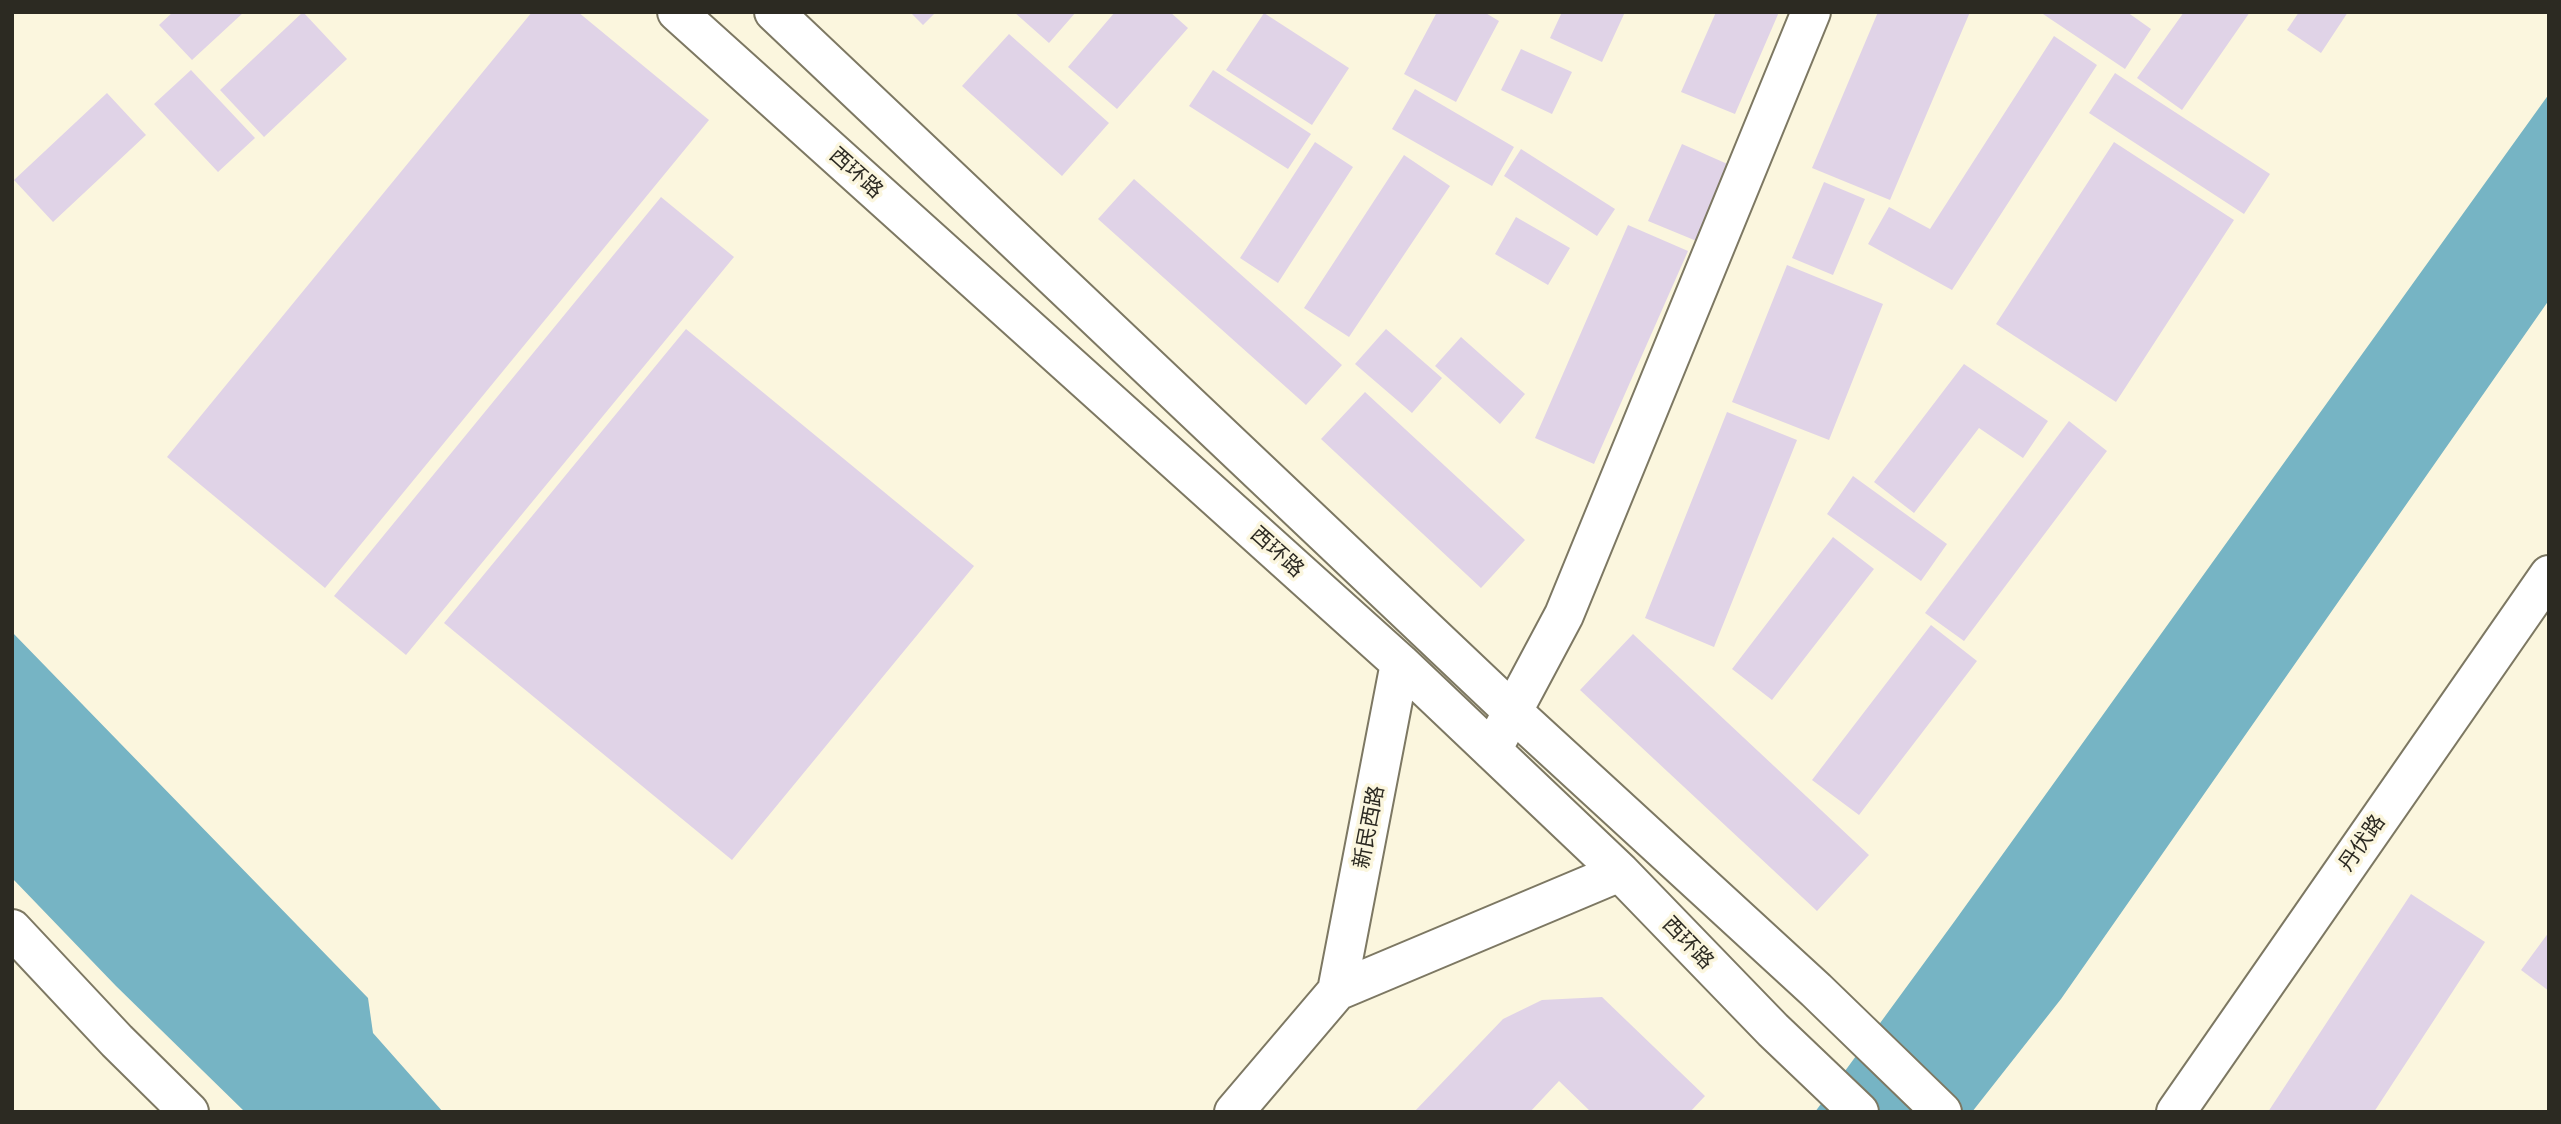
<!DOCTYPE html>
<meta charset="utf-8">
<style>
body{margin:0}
#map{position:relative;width:2561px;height:1124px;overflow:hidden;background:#fbf6de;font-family:"Playfair Display",serif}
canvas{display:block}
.frame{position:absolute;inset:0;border:14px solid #2c2a22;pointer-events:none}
</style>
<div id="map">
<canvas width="2561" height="1124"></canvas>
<div class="frame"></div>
</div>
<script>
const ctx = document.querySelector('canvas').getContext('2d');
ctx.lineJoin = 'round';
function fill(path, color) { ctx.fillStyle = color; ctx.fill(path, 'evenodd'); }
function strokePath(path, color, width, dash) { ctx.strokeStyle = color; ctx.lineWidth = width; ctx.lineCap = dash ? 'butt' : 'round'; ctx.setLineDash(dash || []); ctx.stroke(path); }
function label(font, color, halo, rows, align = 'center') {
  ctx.font = font + ' "Playfair Display","Noto Sans SC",serif'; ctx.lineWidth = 7; ctx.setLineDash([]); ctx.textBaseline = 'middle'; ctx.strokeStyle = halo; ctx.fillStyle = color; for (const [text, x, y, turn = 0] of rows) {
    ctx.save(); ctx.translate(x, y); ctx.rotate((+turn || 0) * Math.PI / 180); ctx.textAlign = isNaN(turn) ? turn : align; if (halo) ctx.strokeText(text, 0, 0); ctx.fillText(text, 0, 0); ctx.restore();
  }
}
const water = new Path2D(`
 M2549 94V300L2061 999 1972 1112H1815L1954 922Z
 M12 632 368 998 373 1033 443 1112H245L116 986 12 878Z`);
const building = new Path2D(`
 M173 12H244L192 60 159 25Z
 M303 12 347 59 264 137 220 90Z
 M532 12H578L709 120 325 588 167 457Z
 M910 12H936L923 25Z
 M1014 12H1076L1049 43Z
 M1115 12H1170L1188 28 1117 109 1068 67Z
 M1437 12H1484L1499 21 1456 102 1404 74Z
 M1562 12H1625L1602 62 1550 38Z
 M1716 12H1779L1735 114 1681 92Z
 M1878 12H1970L1890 200 1812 168Z
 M2040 12H2127L2151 29 2125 69Z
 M2184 12H2250L2182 110 2137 78Z
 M2299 12H2348L2321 53 2287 30Z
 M1264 13 1349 68 1312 125 1226 70Z
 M1009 34 1109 123 1062 176 962 86Z
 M2054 36 2097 65 1952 290 1868 244 1889 207 1930 229Z
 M1521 49 1572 72 1552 114 1501 90Z
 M191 70 255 138 218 172 154 104Z
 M1213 70 1311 134 1288 169 1189 106Z
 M2115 73 2270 174 2244 214 2089 113Z
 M1415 89 1514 147 1492 186 1392 129Z
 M107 93 146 135 53 222 14 180Z
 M1315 142 1353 167 1278 283 1240 258Z
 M2114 142 2234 220 2116 402 1996 324Z
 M1682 144 1732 166 1699 242 1648 221Z
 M1521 149 1615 209 1597 236 1504 176Z
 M1404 155 1450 186 1349 337 1304 308Z
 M1134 179 1342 365 1306 405 1098 219Z
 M1824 182 1865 199 1833 275 1792 258Z
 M661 197 734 257 406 655 334 596Z
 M1516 217 1570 248 1548 285 1495 254Z
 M1628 225 1688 251 1594 464 1535 438Z
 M1787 265 1883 304 1829 440 1732 402Z
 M686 329 974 566 732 860 444 623Z
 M1386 329 1442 378 1412 413 1355 364Z
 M1461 337 1525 394 1500 424 1435 366Z
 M1964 364 2048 421 2023 458 1979 428 1914 513 1874 482Z
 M1365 392 1525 540 1481 588 1321 439Z
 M1727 412 1797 440 1714 647 1645 618Z
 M2069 421 2107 451 1964 641 1925 613Z
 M1853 476 1947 544 1921 581 1827 514Z
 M1833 537 1874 569 1772 700 1732 669Z
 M1931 625 1977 661 1859 815 1812 780Z
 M1633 634 1869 855 1817 911 1580 690Z
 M2411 894 2485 942 2374 1112H2268Z
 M2549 932V991L2521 970Z
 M1602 997 1705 1096 1690 1112H1591L1559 1081 1530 1112H1414L1503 1019 1542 1000Z`);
const minor = new Path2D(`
 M1492 750 1564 615 1811 12`);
const tertiary = new Path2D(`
 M677 12 1400 663 1620 872 1773 1030 1859 1112
 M12 929 117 1041 189 1112
 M1337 991 1400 663
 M1234 1112 1337 991 1620 872`);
const secondary = new Path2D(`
 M774 12 1512 711 1816 990 1942 1112
 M2176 1112 2549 575`);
const streetNames = [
 ["西环路",856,173,42],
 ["西环路",1277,552,42],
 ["新民西路",1369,827,-79],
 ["丹伏路",2362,843,-55],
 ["西环路",1688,943,46]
];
fill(water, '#76b4c4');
fill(building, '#e0d3e7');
strokePath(minor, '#7d7863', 42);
strokePath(tertiary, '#7d7863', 42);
strokePath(secondary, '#7d7863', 42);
strokePath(minor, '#fff', 38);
strokePath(tertiary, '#fff', 38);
strokePath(secondary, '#fff', 38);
label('21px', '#2c2a22', '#fbf6de', streetNames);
</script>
